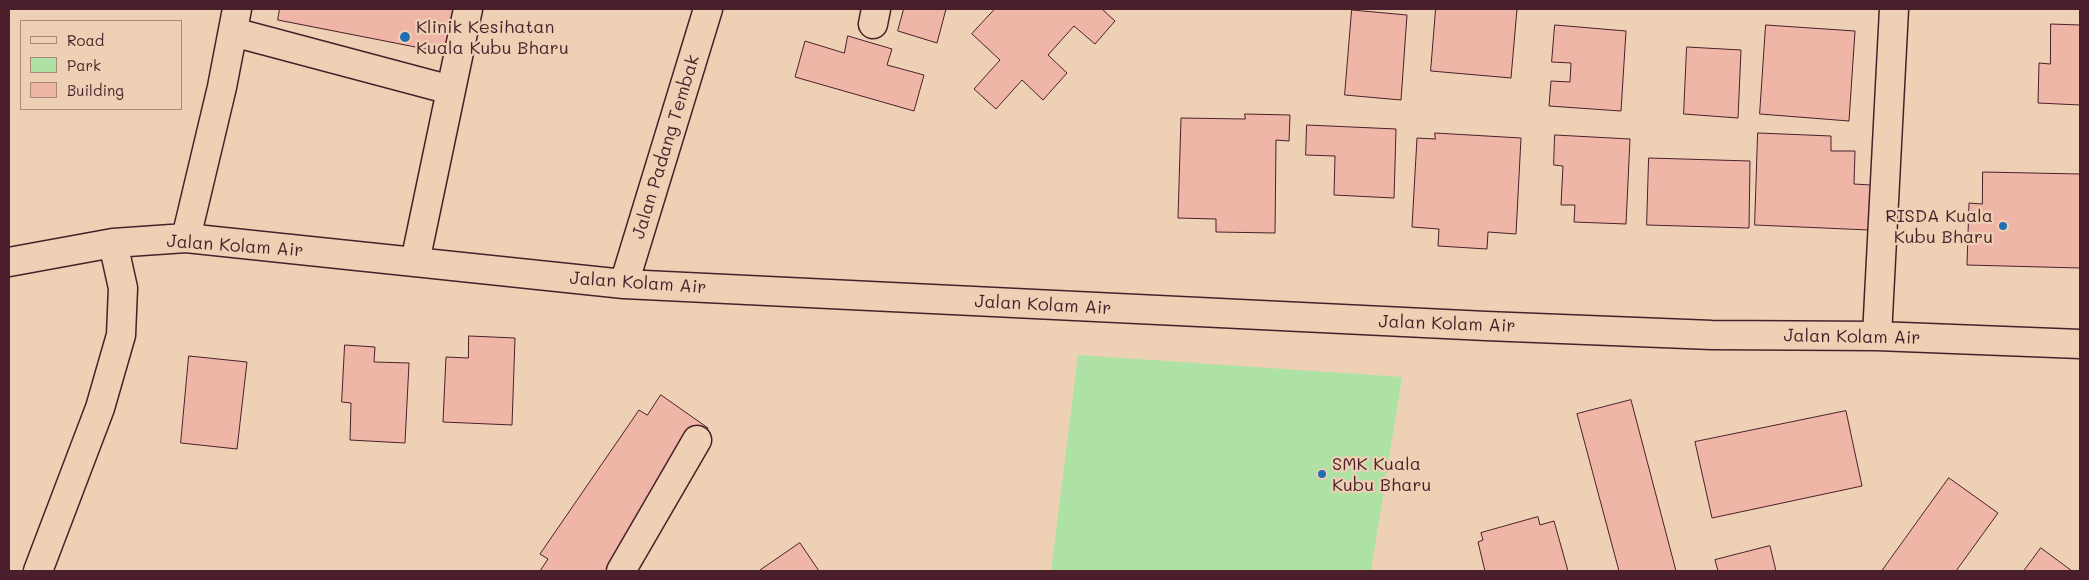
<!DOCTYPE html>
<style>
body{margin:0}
#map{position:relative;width:2089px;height:580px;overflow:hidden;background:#eed0b4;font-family:Mali,sans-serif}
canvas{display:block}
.frame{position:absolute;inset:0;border:10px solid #4a1f2b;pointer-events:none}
.legend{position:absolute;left:20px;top:20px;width:162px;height:90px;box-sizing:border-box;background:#eed0b4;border:1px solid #ac897d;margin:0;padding:6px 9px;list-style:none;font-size:15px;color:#4a1f2b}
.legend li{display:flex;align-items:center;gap:10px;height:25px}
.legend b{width:25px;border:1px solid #ac897d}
</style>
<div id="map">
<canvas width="2089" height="580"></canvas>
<div class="frame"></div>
<ul class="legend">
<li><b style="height:6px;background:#eed0b4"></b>Road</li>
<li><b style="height:14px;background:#aee2a4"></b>Park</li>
<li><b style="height:14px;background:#efb6a8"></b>Building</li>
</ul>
</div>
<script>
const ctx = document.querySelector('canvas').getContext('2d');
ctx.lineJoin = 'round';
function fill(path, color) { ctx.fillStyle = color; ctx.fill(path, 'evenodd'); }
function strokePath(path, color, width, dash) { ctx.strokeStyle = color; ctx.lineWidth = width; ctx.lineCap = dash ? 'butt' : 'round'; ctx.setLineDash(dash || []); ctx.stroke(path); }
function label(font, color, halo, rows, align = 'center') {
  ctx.font = font + ' Mali,sans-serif'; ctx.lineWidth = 4.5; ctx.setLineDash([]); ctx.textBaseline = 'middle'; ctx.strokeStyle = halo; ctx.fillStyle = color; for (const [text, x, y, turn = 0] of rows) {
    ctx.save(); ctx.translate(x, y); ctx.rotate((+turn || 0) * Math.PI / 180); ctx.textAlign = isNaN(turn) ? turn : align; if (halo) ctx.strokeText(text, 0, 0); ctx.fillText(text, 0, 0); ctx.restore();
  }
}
const green = new Path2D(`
 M1078 355 1402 377 1371 571H1051Z`);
const building = new Path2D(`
 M280 9H455L446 53 278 20Z
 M904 9H946L937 43 898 31Z
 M995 9H1102L1115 21 1095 44 1074 26 1048 55 1067 73 1043 100 1022 80 996 109 974 89 1000 60 972 34Z
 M1436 9H1517L1511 78 1431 71Z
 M1352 10 1407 15 1401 100 1345 95Z
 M2051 24 2080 25V105L2038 103 2039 63 2050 64Z
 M1555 25 1626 31 1621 111 1549 106 1551 81 1570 82 1571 63 1552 62Z
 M1766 25 1855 31 1849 121 1760 114Z
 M848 36 892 49 887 65 924 75 914 111 795 77 805 41 844 53Z
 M1687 47 1741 50 1738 118 1684 114Z
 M1245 114 1290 115 1289 141 1276 140 1275 233 1216 232V219L1178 218 1181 118 1245 119Z
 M1307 125 1396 129 1394 198 1334 195 1335 156 1306 155Z
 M1435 133 1521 138 1516 234 1488 232 1487 249 1438 246 1439 229 1412 227 1417 138 1435 139Z
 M1758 133 1831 136V151H1855L1854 184 1871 185 1869 230 1755 225Z
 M1555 135 1630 139 1626 224 1574 222 1575 205H1561L1563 166 1554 165Z
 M1649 158 1750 161 1749 228 1647 225Z
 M1983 172 2080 174V268L1967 265 1969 203 1982 204Z
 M469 336 515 338 512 425 443 422 446 357 468 358Z
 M345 345 375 347 374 362 409 363 405 443 350 440 351 403 342 402Z
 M189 356 247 362 237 449 181 443Z
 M661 395 708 428 610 571H540L548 559 540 554 639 410 647 415Z
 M1631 400 1676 571H1619L1577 414Z
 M1846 411 1862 486 1712 518 1695 442Z
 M1949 478 1998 513 1956 571H1882Z
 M1538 517 1540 525 1554 521 1568 571H1483H1485L1478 542 1483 540 1481 533Z
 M800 543 819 571H759Z
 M1770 546 1776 571H1718L1715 560Z
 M2041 548 2072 571H2024Z`);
const minor = new Path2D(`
 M873 24 876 9
 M233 32 451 90
 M186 238 222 87 237 9
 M9 262 113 243 186 238 624 284 1486 326 1712 335 1877 336 2080 344
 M415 262 468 9
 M624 284 708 9
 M1877 336 1894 9
 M38 571 100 408 121 335 123 288 113 243
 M621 571 697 440`);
const markers = [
 [405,37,6,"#1f6fb2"],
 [2003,226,5,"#1f6fb2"],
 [1322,474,5,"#1f6fb2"]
];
const poiNames = [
 ["Klinik Kesihatan",416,27],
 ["Kuala Kubu Bharu",416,48],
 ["RISDA Kuala",1993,216,"right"],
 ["Kubu Bharu",1993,237,"right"],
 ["SMK Kuala",1332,464],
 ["Kubu Bharu",1332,485]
];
const streetNames = [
 ["Jalan Padang Tembak",666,147,-73],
 ["Jalan Kolam Air",235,246,4],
 ["Jalan Kolam Air",638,283,4],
 ["Jalan Kolam Air",1043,305,3],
 ["Jalan Kolam Air",1447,324,2],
 ["Jalan Kolam Air",1852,337,1]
];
fill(green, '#aee2a4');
fill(building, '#efb6a8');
strokePath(building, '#4a1f2b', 1);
strokePath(minor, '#4a1f2b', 31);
strokePath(minor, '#eed0b4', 28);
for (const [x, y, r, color] of markers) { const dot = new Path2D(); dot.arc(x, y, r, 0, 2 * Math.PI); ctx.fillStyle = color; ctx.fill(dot); strokePath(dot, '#eed0b4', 2); }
label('18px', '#4a1f2b', '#eed0b4', poiNames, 'left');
label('18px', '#4a1f2b', '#eed0b4', streetNames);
</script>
